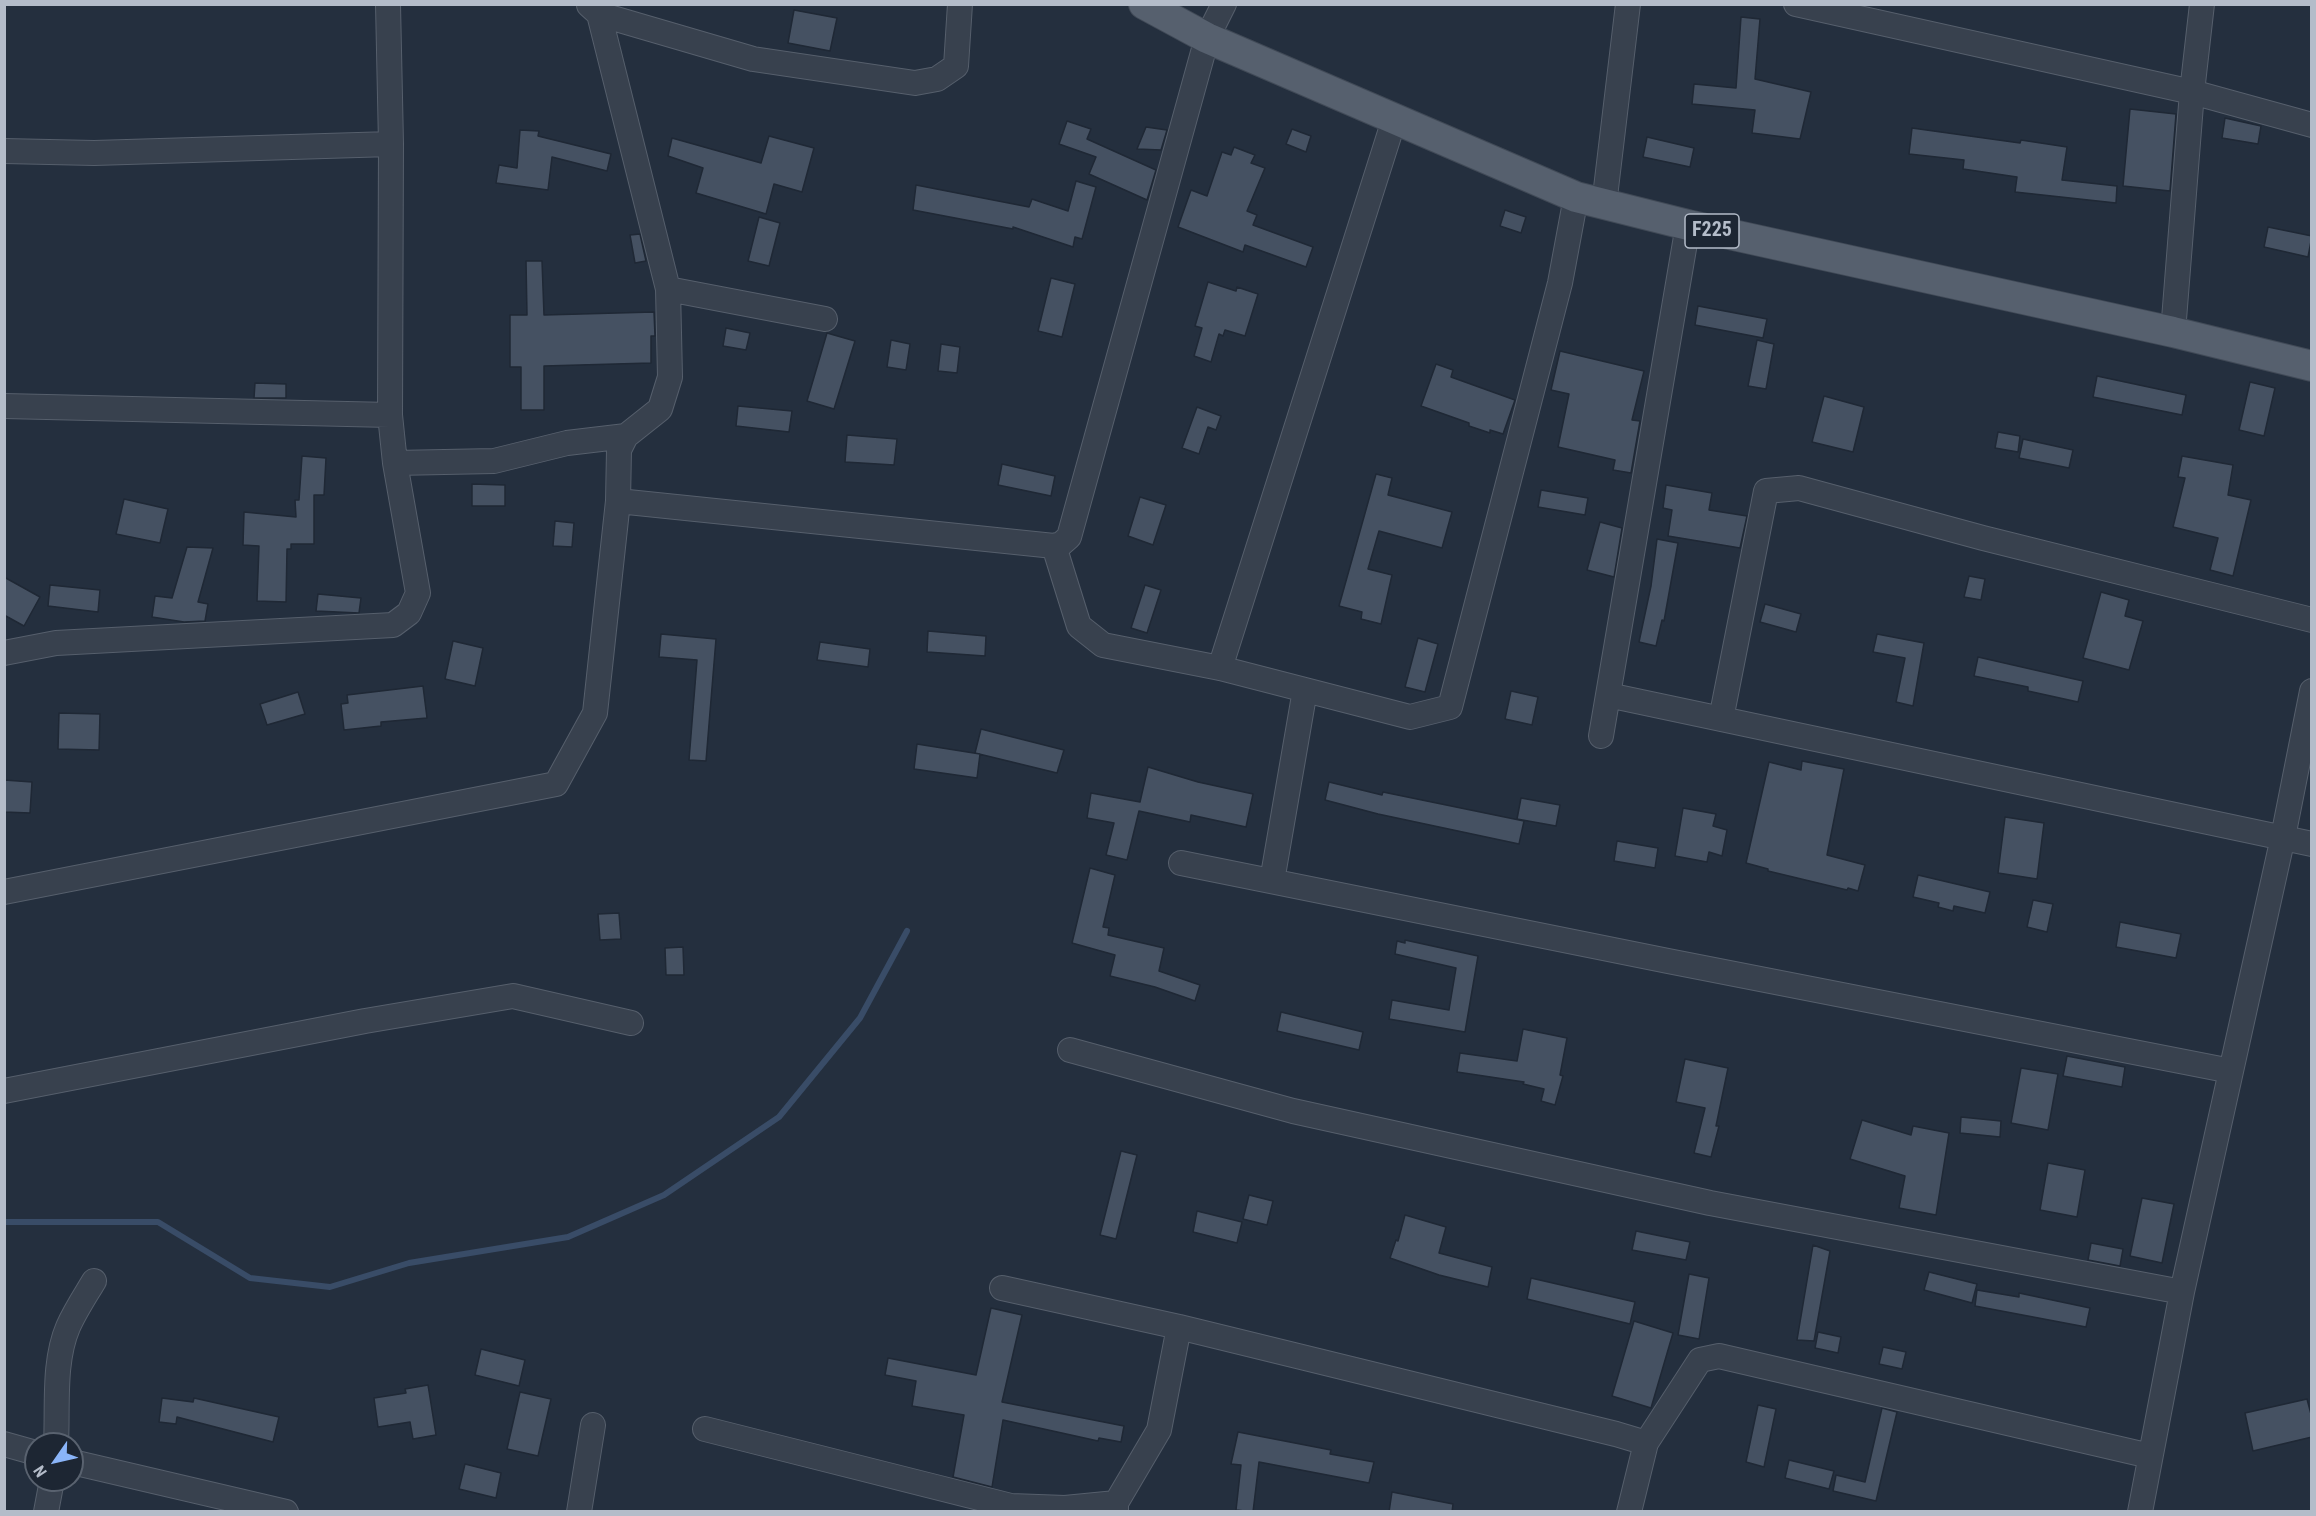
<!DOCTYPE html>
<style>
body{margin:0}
#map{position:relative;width:2316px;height:1516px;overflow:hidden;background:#242f3e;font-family:"Roboto Condensed",sans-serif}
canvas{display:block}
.frame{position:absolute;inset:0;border:6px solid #b4bcc9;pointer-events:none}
.north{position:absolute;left:24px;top:1432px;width:60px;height:60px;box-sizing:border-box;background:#1d2633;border:2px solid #59626f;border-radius:50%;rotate:236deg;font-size:16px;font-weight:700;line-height:24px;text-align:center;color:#b4bcc9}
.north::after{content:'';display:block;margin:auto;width:21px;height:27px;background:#8ab4f8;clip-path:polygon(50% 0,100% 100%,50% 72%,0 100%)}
</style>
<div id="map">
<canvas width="2316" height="1516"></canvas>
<div class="frame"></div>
<div class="north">N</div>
</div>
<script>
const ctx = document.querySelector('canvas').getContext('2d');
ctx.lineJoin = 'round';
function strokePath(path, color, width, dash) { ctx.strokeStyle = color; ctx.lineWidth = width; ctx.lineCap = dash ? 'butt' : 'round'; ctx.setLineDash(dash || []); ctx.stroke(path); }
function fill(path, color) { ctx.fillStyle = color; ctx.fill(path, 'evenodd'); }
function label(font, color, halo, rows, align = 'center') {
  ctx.font = font + ' "Roboto Condensed",sans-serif'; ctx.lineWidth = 4.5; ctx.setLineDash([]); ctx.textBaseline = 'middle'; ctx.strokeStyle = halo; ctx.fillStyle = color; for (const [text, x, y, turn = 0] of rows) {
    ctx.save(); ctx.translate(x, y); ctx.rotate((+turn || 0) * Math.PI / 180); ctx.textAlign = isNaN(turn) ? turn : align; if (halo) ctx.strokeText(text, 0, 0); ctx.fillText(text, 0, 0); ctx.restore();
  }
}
const stream = new Path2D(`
 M4 1222H158L250 1278 330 1287 409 1263 568 1237 664 1195 779 1117 860 1018 907 931`);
const building = new Path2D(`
 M794 10 837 18 830 51 788 43Z
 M1741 17 1760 19 1755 79 1811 92 1800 139 1752 133 1755 110 1692 104 1694 84 1736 88Z
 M2130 109 2176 114 2170 191 2123 186Z
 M2225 118 2261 126 2258 144 2222 138Z
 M1067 121 1091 129 1087 139 1156 170 1147 200 1089 174 1096 157 1059 144Z
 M1146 127 1167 130 1161 150 1137 149Z
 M1912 128 2020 143 2021 140 2067 147 2062 180 2117 186 2116 203 2015 192 2017 177 1963 169 1964 160 1909 154Z
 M1292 129 1311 136 1306 152 1286 144Z
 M520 130 539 131 538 136 611 154 607 171 552 157 548 190 496 183 499 165 517 168Z
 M769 136 814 148 802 192 774 184 766 214 696 193 703 168 668 156 672 138 761 163Z
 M1647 137 1694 148 1690 167 1643 157Z
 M1234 147 1255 155 1251 163 1265 168 1247 211 1257 215 1253 225 1313 247 1306 267 1245 245 1243 252 1178 227 1191 190 1207 196 1222 152 1231 155Z
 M1076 181 1096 187 1082 239 1075 237 1073 247 1013 227V229L913 210 916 185 1029 207 1032 199 1068 211Z
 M1505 210 1526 217 1521 233 1500 226Z
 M759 217 780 223 769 266 748 261Z
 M2268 227 2312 236 2308 257 2264 247Z
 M640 234 646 261 635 263 630 235Z
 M526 261H542L544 315 654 312 655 336H651V363L544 366V410H521V367H510V315H527Z
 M1051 278 1075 284 1062 337 1038 331Z
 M1208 282 1236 291 1237 287 1258 294 1245 336 1225 330 1223 336 1219 334 1211 362 1194 356 1202 328 1195 326Z
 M1698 306 1767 319 1763 338 1695 325Z
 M726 328 750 333 746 350 723 346Z
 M827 333 855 341 834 409 807 401Z
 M891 340 910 344 906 370 887 367Z
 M1757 340 1774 344 1766 389 1748 386Z
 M941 344 960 347 957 373 938 371Z
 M1560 351 1644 371 1632 420 1640 421 1631 473 1613 470 1615 460 1558 447 1569 394 1551 390Z
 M1436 364 1453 370 1451 377 1515 400 1503 434 1490 430V433L1469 426V423L1421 406Z
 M2097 376 2186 395 2182 415 2093 397Z
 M2250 382 2275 388 2264 436 2239 430Z
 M255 383 286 384V398H254Z
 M1824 396 1864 407 1853 452 1812 442Z
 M738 406 792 411 789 432 736 426Z
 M1197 407 1221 416 1216 430 1208 427 1199 454 1182 448Z
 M1998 432 2020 436 2018 452 1995 448Z
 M847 435 897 439 894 465 845 462Z
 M2023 439 2073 450 2069 468 2019 458Z
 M302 456 326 458 324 495H314V544H291V549H287L286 602 257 601 259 546 243 545 244 512 296 517 295 500H299Z
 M2182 456 2233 465 2228 495 2251 500 2233 576 2210 570 2218 538 2173 527 2185 478 2178 477Z
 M1002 464 1055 476 1051 496 998 485Z
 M1376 474 1392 478 1388 495 1452 512 1442 548 1379 531 1368 569 1392 575 1381 624 1361 619 1362 612 1339 606Z
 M472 484 505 485V506H472Z
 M1666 485 1712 493 1709 510 1747 516 1740 548 1668 536 1672 510 1663 508Z
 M1541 490 1588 498 1585 515 1538 507Z
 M1140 497 1166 505 1153 545 1128 536Z
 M124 499 168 509 160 543 116 534Z
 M555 521 574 523 572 547 553 546Z
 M1600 522 1622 528 1614 577 1587 570Z
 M1657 539 1678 543 1664 621 1662 620 1656 646 1639 642 1651 586Z
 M187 547 213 548 198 602 208 604 205 621 184 622 152 617 155 596 172 598Z
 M1969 576 1985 579 1981 600 1964 597Z
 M4 577 40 597 24 626 4 615Z
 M50 585 100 590 98 612 48 606Z
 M1145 585 1161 590 1147 633 1131 628Z
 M2101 592 2129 600 2125 616 2143 621 2129 670 2083 658Z
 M318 594 361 598 359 613 316 611Z
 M1765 604 1801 614 1796 632 1760 622Z
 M928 631 986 636 985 656 927 652Z
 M661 634 716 639 706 761 689 760 697 660 659 657Z
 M1877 634 1924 643 1913 706 1896 702 1905 658 1873 652Z
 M1418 638 1438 644 1425 692 1405 687Z
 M453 641 483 648 475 686 445 679Z
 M820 642 870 649 868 667 817 660Z
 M1978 657 2083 681 2078 702 2028 691V687L1974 676Z
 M423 686 427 718 381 722V726L344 730 341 704 348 703 347 695Z
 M1511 691 1538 697 1532 725 1505 719Z
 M298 692 305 714 267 725 260 704Z
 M59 713 100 714 99 750 58 749Z
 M981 729 1064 750 1057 773 975 753Z
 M917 744 980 754 977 778 914 769Z
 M1802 761 1844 769 1827 855 1865 865 1858 891 1848 888 1847 890 1768 871V869L1746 863 1769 762 1801 770Z
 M1148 767 1198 782 1253 794 1246 827 1191 815 1190 822 1139 811 1127 860 1106 855 1114 823 1087 818 1091 793 1140 802Z
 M4 780 32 782 30 813 4 812Z
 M1329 782 1382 795 1383 792 1524 821 1519 844 1378 814 1325 800Z
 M1521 798 1560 805 1556 826 1517 819Z
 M1683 808 1716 814 1713 826 1727 830 1722 856 1709 852 1707 862 1675 856Z
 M2005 817 2044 823 2037 879 1998 873Z
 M1617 841 1658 848 1655 868 1614 861Z
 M1090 868 1115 875 1103 927 1109 928 1108 935 1164 948 1159 971 1200 985 1195 1001 1155 987 1110 976 1115 955 1072 943Z
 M1918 875 1990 892 1985 913 1954 906 1953 911 1938 907 1939 903 1913 897Z
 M2033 900 2053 904 2047 932 2027 927Z
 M619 913 621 939 600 940 598 914Z
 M2120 922 2181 934 2176 958 2116 947Z
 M1405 940 1478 956 1465 1032 1389 1019 1392 1000 1449 1010 1456 968 1395 954 1397 941 1405 943Z
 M683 947 684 975H666L665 948Z
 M1281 1012 1363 1032 1359 1050 1277 1031Z
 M1523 1029 1567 1038 1560 1075 1563 1076 1555 1105 1541 1101 1544 1089 1523 1084 1524 1082 1457 1072 1460 1053 1517 1061Z
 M2067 1056 2125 1067 2122 1087 2063 1076Z
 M1685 1059 1728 1068 1716 1126H1719L1711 1157 1694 1153 1705 1108 1676 1102Z
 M2021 1068 2058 1074 2048 1130 2011 1123Z
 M1961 1117 2001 1121 2000 1137 1960 1133Z
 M1862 1120 1911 1135 1913 1126 1949 1133 1936 1215 1899 1208 1905 1176 1850 1159Z
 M1121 1151 1137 1155 1116 1239 1100 1235Z
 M2048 1163 2085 1170 2077 1217 2040 1210Z
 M1249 1195 1273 1201 1267 1225 1243 1219Z
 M2142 1198 2174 1204 2162 1263 2130 1256Z
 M1197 1211 1242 1222 1237 1243 1193 1232Z
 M1405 1215 1446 1227 1439 1253 1492 1267 1488 1287 1439 1275 1390 1258 1396 1240 1398 1241Z
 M1636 1231 1690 1242 1686 1260 1632 1250Z
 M2091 1243 2123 1249 2120 1266 2088 1260Z
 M1813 1245 1830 1251 1814 1341 1797 1340Z
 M1929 1272 1977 1284 1972 1303 1924 1290Z
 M1689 1274 1709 1278 1699 1339 1678 1335Z
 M1531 1278 1635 1302 1630 1324 1527 1299Z
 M1977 1290 2019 1297V1293L2090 1308 2086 1327 1975 1306Z
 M991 1308 1022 1315 1002 1402 1124 1426 1121 1442 1099 1438 1098 1441 1003 1420 992 1487 953 1477 964 1415 912 1406 916 1381 885 1375 888 1358 976 1375Z
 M1634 1321 1673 1333 1651 1408 1612 1396Z
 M1818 1332 1841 1337 1838 1353 1815 1348Z
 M1883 1347 1906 1352 1902 1369 1879 1364Z
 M481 1349 525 1360 519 1386 475 1375Z
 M428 1385 436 1435 413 1439 410 1422 378 1427 374 1398 406 1393 405 1389Z
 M520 1392 551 1399 538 1456 507 1449Z
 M162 1398 193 1402 194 1398 279 1417 273 1442 177 1417 176 1424 159 1422Z
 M2307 1399 2312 1418V1437L2253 1451 2245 1413Z
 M1758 1405 1776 1409 1764 1467 1746 1462Z
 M1882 1408 1897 1412 1876 1501 1833 1491 1836 1475 1865 1482Z
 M1238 1432 1331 1450 1330 1454 1374 1462 1369 1483 1259 1462 1253 1512 1236 1510 1241 1465 1231 1464Z
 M1789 1460 1834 1471 1829 1489 1785 1478Z
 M465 1464 501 1473 496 1498 459 1489Z
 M1392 1492 1453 1504 1452 1512H1389Z`);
const minor = new Path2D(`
 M1796 4 2192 92 2312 125
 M589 5 599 14 753 59 915 83 937 79 956 66 960 4
 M4 151 94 153 391 144
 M1604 205 1628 4
 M668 289 825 319
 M2173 332 2192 92 2202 4
 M4 406 390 415
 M395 463 494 461 567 443 626 436
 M618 501 1054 546 1061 544 1069 537 1207 38 1224 4
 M1054 546 1079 626 1103 645 1220 668 1410 717 1450 707 1560 283 1576 197
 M4 653 56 643 393 625 409 613 418 593 395 463 390 415 391 144 388 4
 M1220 668 1394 120
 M1608 695 2312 844
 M1721 719 1766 491 1799 488 1983 538 2312 620
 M1601 736 1688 225
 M1181 863 1668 961 2231 1071
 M1272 881 1305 690
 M4 892 556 784 595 713 618 501 619 450 626 436 660 409 670 377 668 289 599 14
 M1070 1050 1293 1111 1710 1203 2182 1292
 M4 1091 365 1021 513 996 631 1023
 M1002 1288 1179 1327 1616 1434 1646 1443
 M705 1429 1011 1506 1065 1508 1116 1503
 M4 1444 36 1453
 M56 1444C58 1407 53 1362 68 1327 75 1311 85 1296 94 1281
 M72 1462 286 1512
 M46 1512 52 1480
 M579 1512 593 1425
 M1116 1512V1503L1159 1430 1179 1327
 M1629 1512 1646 1443 1700 1360 1719 1356 2150 1456
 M2140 1512 2182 1292 2283 837 2312 691`);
const major = new Path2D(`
 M1144 4 1207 38 1576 197 1688 225 2173 332 2312 366`);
const shields = [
 [1712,231,54]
];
const shieldNames = [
 ["F225",1712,231]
];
strokePath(stream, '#394c67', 6);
fill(building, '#455162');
strokePath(building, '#1f2835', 1.5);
strokePath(minor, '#565f6c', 26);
strokePath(major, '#414a57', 32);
strokePath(minor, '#38414e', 24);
strokePath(major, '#56606e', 30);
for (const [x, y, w] of shields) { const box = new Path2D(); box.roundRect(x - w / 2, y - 17, w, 34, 4.5); ctx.fillStyle = '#1d2633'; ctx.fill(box); strokePath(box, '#b4bcc9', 1.5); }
label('bold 20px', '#b4bcc9', null, shieldNames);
</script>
